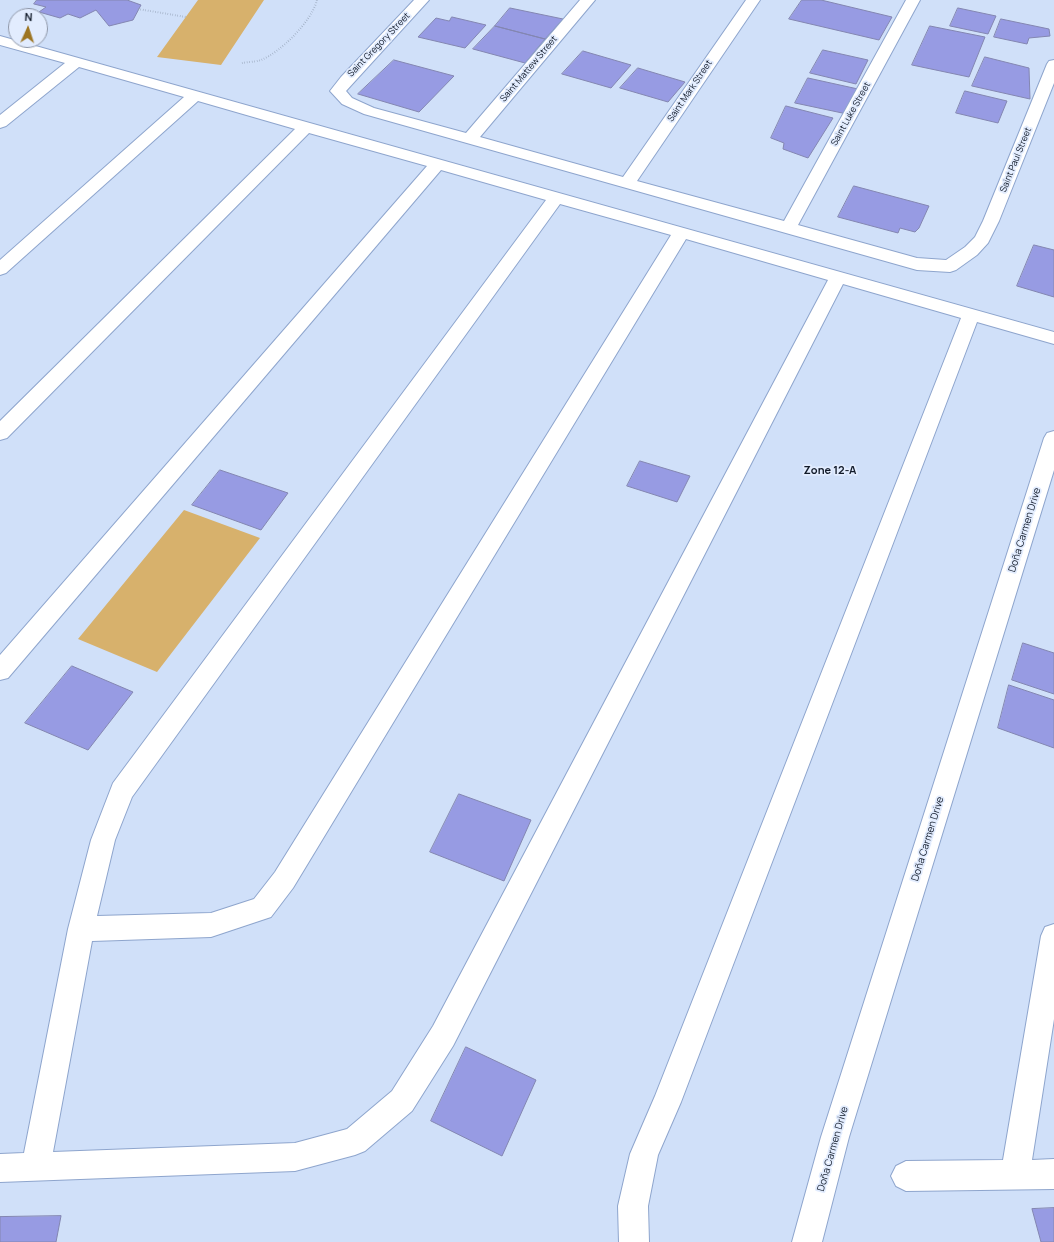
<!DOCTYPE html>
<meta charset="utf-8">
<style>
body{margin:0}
#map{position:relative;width:1054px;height:1242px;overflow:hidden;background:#d0e0f9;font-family:Manrope,sans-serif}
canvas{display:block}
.north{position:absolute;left:8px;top:8px;width:40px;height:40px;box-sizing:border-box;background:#e2ecfe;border:1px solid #8f98a9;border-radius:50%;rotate:3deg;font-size:11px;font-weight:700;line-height:16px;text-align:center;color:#121b2a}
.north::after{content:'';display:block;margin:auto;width:14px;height:18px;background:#9d7522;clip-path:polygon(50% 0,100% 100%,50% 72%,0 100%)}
</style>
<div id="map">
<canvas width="1054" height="1242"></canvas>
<div class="north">N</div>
</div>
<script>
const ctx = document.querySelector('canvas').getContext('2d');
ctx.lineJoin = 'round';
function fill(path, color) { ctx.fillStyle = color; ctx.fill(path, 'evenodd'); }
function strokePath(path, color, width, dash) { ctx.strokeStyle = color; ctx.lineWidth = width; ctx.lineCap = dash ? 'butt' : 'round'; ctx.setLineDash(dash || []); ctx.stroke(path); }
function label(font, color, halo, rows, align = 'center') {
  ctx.font = font + ' Manrope,sans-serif'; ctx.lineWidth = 3.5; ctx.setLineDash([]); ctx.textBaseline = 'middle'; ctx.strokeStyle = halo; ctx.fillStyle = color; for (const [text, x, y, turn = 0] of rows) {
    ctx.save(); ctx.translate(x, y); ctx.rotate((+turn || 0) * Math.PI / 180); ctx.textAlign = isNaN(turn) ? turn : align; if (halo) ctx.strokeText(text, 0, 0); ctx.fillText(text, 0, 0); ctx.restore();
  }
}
const green = new Path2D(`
 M198 0H264L221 65 157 57Z
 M184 510 260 538 157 672 78 639Z`);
const building = new Path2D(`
 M37 0H127L141 5 133 20 109 26 96 10 80 18 68 14 60 18 39 12 46 7 34 4Z
 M802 0H821L892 17 879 40 789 19Z
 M510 8 563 19 545 39 495 26Z
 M958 8 996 16 988 34 950 26Z
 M452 17 486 25 465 48 418 37 436 18 449 21Z
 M1001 19 1049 29 1050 36 1029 38 1027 44 994 37Z
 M495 26 545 39 525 63 473 49Z
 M930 26 985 37 969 77 912 65Z
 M823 50 868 60 856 84 810 73Z
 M583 51 631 65 611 88 562 74Z
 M985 57 1029 68 1030 99 972 86Z
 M394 60 454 76 419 112 358 94Z
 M638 68 685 82 668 102 620 88Z
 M808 78 858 89 847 114 795 103Z
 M965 91 1007 101 998 123 956 113Z
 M786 106 833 118 808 158 783 149 784 143 771 138Z
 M854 186 929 206 919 228 915 232 900 228 898 233 838 217Z
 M1034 245 1054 250V297L1017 286Z
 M640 461 690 476 677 502 627 486Z
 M220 470 288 493 261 530 192 505Z
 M1023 643 1054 653V694L1012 680Z
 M72 666 133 692 88 750 25 723Z
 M1009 685 1054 700V748L998 728Z
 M459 794 531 820 504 881 430 852Z
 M466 1047 536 1080 502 1156 431 1121Z
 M1054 1208V1242H1041L1032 1209Z
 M61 1216 56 1242H0V1217Z`);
const path = new Path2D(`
 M138 9 186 17
 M242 63C248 62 255 62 261 60 281 52 312 21 317 0`);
const minor = new Path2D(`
 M414 0H429L346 91 352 98 374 108 466 133 580 0H595L480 137 623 177 746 0H760L637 181 784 221 906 0H920L798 225 917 258 946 260 965 247 975 237 983 221 1047 64 1049 61 1054 60V83L999 221 988 243 977 255 956 270 950 272 917 270 364 114 342 104 330 91 341 77Z
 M0 36 1054 332V344L977 322 681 1102 658 1155 648 1206 649 1242H619L618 1206 630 1154 655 1096 961 318 843 284 453 1046 412 1111 365 1151 355 1155 295 1171 0 1182V1154L24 1153 68 929 91 840 113 783 546 200 441 170 8 678 0 680V655L427 166 309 133 7 438 0 440V421L295 129 198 101 6 273 0 275V260L184 97 79 67 6 126 0 128V115L65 63 0 45ZM560 204 671 235 275 872 254 899 211 913 97 916 115 840 132 797ZM686 239 828 280 433 1026 392 1091 347 1129 295 1143 53 1152 92 941 211 937 271 917 293 888Z
 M1054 431V470L849 1137 822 1242H792L821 1137 1044 438 1047 433Z
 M1054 924V1019L1032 1160 1054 1159V1189L906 1191 896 1186 891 1176 896 1166 906 1161 1003 1160 1041 936 1045 927Z`);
const farStreetnames = [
 ["Saint Gregory Street",379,45,-46],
 ["Saint Mattew Street",529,69,-50],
 ["Saint Mark Street",690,91,-56],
 ["Saint Luke Street",851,114,-61],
 ["Saint Paul Street",1016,160,-68]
];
const streetNames = [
 ["Doña Carmen Drive",1025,530,-73],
 ["Doña Carmen Drive",928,839,-73],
 ["Doña Carmen Drive",833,1149,-74]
];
const neighbourhoodNames = [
 ["Zone 12-A",830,471]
];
fill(green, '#d7b16c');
fill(building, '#979be3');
strokePath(building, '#8386b1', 1);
strokePath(minor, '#8ea5cd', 2);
strokePath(path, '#92a0b5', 2, [0.5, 2]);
fill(minor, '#fff');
label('9px', '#121b2a', '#e2ecfe', farStreetnames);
label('10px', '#121b2a', '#e2ecfe', streetNames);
label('bold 11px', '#121b2a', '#e2ecfe', neighbourhoodNames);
</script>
